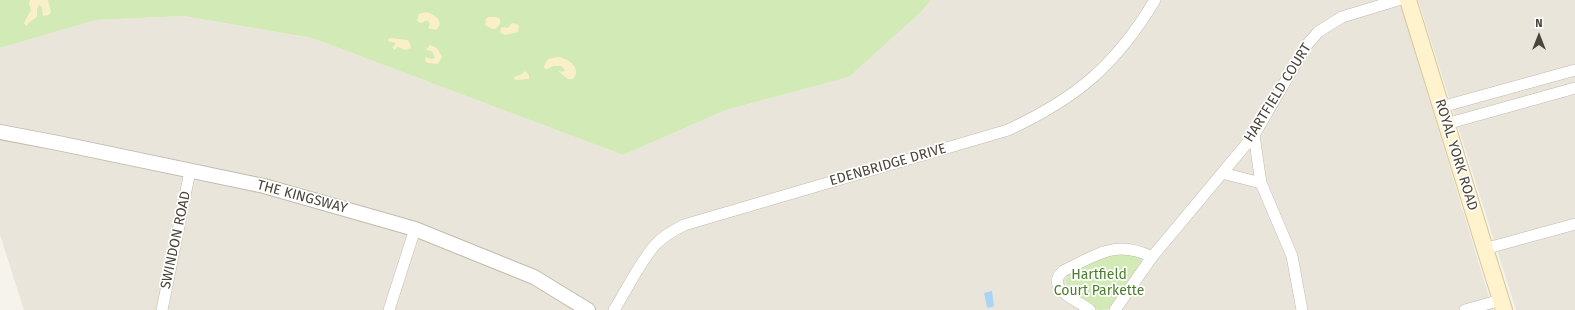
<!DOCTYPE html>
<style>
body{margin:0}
#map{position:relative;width:1575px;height:310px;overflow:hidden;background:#f6f3ec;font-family:"Fira Sans",sans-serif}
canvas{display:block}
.north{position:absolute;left:1519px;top:16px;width:40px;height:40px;-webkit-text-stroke:3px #fff;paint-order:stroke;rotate:0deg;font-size:11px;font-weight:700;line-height:16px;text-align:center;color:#4b4439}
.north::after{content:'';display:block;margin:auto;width:14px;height:18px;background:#4b4439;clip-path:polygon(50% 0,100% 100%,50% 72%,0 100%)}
</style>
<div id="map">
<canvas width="1575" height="310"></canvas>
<div class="north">N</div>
</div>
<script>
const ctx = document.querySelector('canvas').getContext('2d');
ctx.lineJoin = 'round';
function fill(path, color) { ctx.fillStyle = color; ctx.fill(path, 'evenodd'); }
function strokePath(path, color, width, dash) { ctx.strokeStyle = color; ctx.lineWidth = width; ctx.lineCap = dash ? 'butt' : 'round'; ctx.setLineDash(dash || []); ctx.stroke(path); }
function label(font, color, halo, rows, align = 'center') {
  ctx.font = font + ' "Fira Sans",sans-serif'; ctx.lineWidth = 3.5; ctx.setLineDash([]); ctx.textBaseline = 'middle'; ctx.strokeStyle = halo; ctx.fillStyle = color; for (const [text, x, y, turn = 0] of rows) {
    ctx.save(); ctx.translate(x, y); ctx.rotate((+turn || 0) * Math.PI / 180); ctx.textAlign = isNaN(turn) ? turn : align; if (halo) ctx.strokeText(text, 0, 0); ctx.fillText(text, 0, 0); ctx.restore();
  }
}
const residential = new Path2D(`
 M931 0H1399L1493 310H24L0 235V48L96 20 183 16 312 38 623 155 726 110 849 77 921 12Z
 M1418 0H1575V310H1516Z`);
const green = new Path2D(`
 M0 0H931L921 12 849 77 726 110 623 155 312 38 183 16 96 20 0 48Z
 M1123 252 1141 257V262L1108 309 1099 310C1089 301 1068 296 1066 281 1072 264 1106 256 1123 252Z`);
const sand = new Path2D(`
 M30 0H48L51 12 49 15 43 16 42 7 39 5 37 9V17L32 20 26 26 24 23 31 10 29 4Z
 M427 12C434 15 439 17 440 25L436 30 428 28 430 24 428 21H425L421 23 417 21 419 14Z
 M488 17H496L500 19V23L496 29H492L485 25 486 22 485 20Z
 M512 23 517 24 519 26 518 32 505 35 501 33 500 30 502 27 508 28Z
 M391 38 408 40 410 44 411 48 406 50 398 47 394 50 392 47 395 45V43L388 41V39Z
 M430 45 437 48 442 57 438 64 427 63 425 60V57L431 59 435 58 432 51 426 50Z
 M558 57C567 58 583 68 573 79H568L559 72V71L563 72 565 70 561 66H553L547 69 544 68V66L548 59Z
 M525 71 529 75V79L515 80 514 77 520 75Z`);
const water = new Path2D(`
 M992 291 994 306 989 308 987 307 984 293Z`);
const minor = new Path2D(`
 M1441 107 1575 70
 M1446 124 1575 88
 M1254 135 1261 183
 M1222 173 1261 183 1292 256 1302 310
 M1484 249 1575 224
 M162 310 190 171
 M389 310 415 229
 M614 310C626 291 641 260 656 244 664 236 674 230 684 225L1008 130C1077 98 1116 65 1155 0
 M1090 310C1079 301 1044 289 1063 271 1097 255 1115 239 1152 257
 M1115 310 1152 257 1254 135 1306 46 1318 32 1342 17 1398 0
 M1465 310 1501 300`);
const tertiary = new Path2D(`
 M0 132 58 143 264 186 415 229 534 277 588 310`);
const secondary = new Path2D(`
 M1408 0 1504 310`);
const streetNames = [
 ["HARTFIELD COURT",1278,93,-58],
 ["ROYAL YORK ROAD",1456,155,73],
 ["EDENBRIDGE DRIVE",888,165,-16],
 ["THE KINGSWAY",302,197,15],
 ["SWINDON ROAD",176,240,-78]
];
const parkNames = [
 ["Hartfield",1099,275],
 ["Court Parkette",1099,291]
];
fill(residential, '#eae5da');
fill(green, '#d2eab5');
fill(sand, '#f9efc9');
fill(water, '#a9d4f2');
strokePath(minor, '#c2bbae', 12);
strokePath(tertiary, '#c2bbae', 16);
strokePath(secondary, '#d6c79b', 18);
strokePath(minor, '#fff', 11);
strokePath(tertiary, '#fff', 14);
strokePath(secondary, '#fff3cd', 16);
label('14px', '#4b4439', '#fff', streetNames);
label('14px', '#4a7f2a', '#fff', parkNames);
</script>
